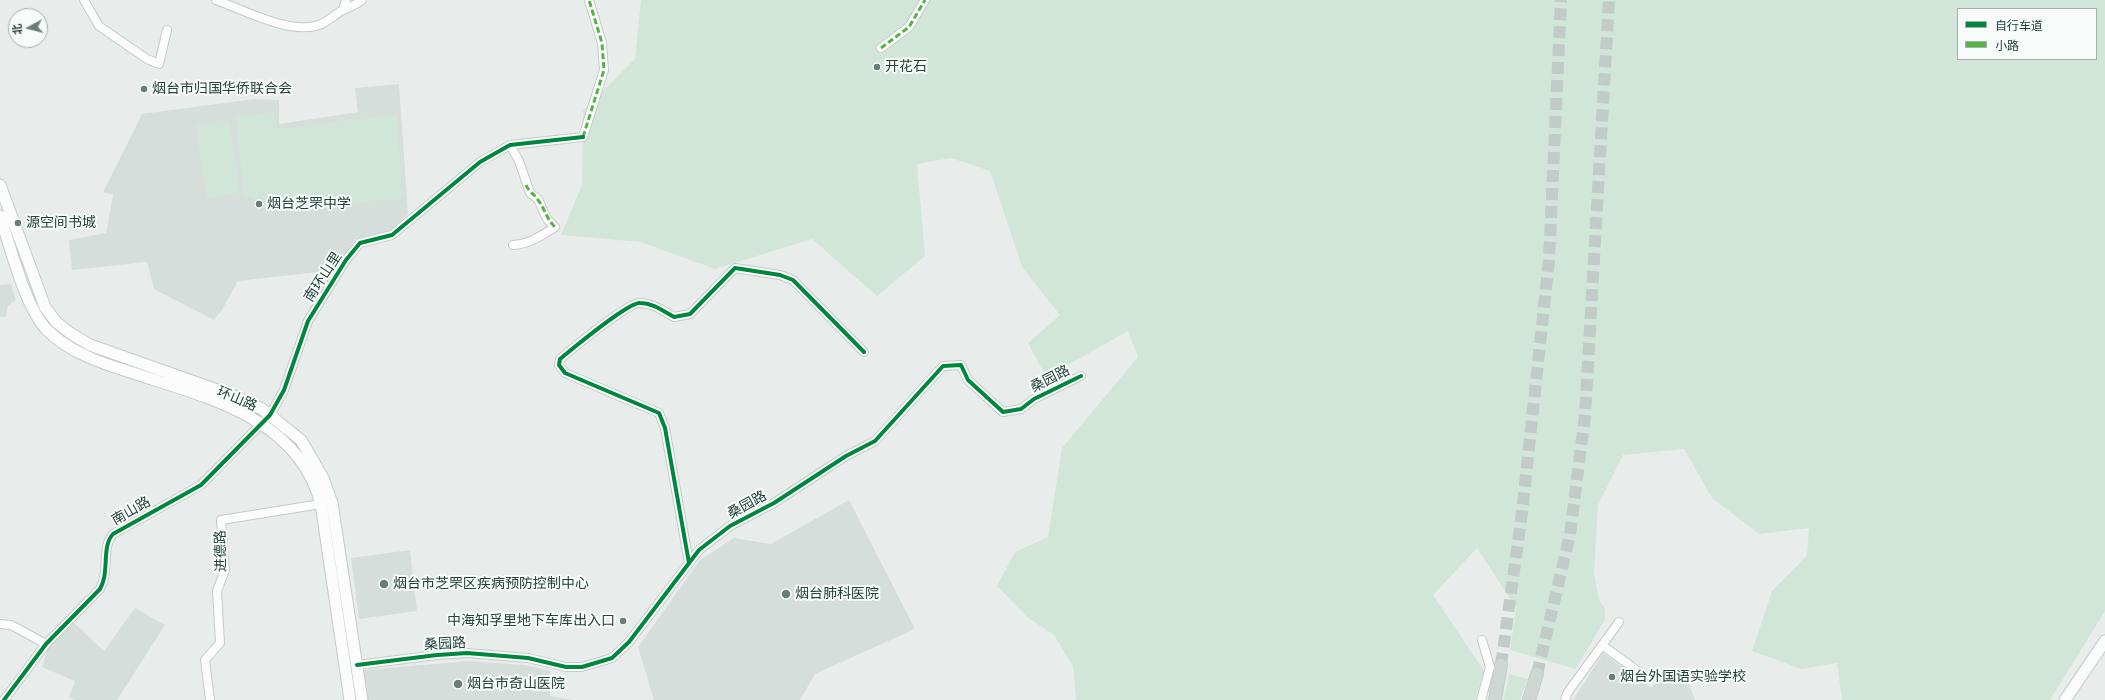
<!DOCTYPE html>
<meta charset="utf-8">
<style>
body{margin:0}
#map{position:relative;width:2105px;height:700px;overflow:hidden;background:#e8edeb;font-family:Quicksand,"Noto Sans SC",sans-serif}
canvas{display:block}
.legend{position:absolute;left:1957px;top:8px;width:140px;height:52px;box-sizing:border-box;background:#f7fbf9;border:1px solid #a3b1ad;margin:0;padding:5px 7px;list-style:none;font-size:12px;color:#24423a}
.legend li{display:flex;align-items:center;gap:8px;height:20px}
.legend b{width:20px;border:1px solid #a3b1ad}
.north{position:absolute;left:8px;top:8px;width:40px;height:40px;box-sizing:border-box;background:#f7fbf9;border:1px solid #a3b1ad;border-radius:50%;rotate:263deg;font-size:11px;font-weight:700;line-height:16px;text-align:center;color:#24423a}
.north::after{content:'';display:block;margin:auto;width:14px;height:18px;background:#697e78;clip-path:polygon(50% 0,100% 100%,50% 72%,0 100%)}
</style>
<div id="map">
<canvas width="2105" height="700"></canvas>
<ul class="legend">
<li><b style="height:5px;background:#00873e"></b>自行车道</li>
<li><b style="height:5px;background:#55b346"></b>小路</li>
</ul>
<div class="north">北</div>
</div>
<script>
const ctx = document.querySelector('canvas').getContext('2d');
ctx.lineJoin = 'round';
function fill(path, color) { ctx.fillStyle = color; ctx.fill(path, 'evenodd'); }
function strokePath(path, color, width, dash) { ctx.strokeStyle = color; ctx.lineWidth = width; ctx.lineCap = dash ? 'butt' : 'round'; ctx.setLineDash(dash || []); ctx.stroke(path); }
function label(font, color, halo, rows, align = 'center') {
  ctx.font = font + ' Quicksand,"Noto Sans SC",sans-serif'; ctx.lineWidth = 4; ctx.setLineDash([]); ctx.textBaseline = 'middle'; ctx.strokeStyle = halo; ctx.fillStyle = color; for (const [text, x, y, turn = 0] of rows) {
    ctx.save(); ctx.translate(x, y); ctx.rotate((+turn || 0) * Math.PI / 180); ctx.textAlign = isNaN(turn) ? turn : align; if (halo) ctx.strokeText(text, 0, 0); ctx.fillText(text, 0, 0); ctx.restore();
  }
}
const built = new Path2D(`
 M399 84 408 214 390 231 355 239 336 270 238 281 222 310 214 320 154 289 147 262 72 270 69 240 106 233 113 195 103 192 142 114 254 99 279 100V124L358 112 355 88Z
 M11 284 16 300 8 306 6 317H0V285Z
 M849 500 915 629 815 674 800 700H654L638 647 700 560 734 538 771 544Z
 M410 550 417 611 359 619 351 558Z
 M135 608 165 625 117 700H74L69 697 75 681 42 667 49 645 72 621 104 651Z
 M1603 653 1652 688 1661 673 1688 682 1695 700H1573Z
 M469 661 525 665 550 671V696L573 700H368L364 670Z`);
const green = new Path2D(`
 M641 0H2105V611L2050 700H1842L1837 663 1801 669 1752 651 1772 591 1807 556 1809 528 1759 534 1712 498 1684 449 1623 455 1598 505 1594 573 1599 600 1605 609V619L1576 669 1510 650 1516 608 1477 548 1433 595 1484 671 1475 700H1076L1073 666 1054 635 1027 617 997 586 1015 552 1048 537 1062 448 1138 357 1128 331 1046 377 1028 343 1060 315 1022 267 990 171 951 158 917 164 925 256 877 296 812 239 715 269 641 242 561 235 582 185 583 111 635 59ZM1958 9H2096V59H1958Z
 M274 113 277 130 397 114 402 198 333 207 268 210 251 197H244L236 117Z
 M229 121 240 193 207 198 196 126Z
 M1509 674 1528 679 1520 700H1504Z`);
const primaryTunnel = new Path2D(`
 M1501 665 1522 513 1549 260 1561 0
 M1537 674 1570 535 1585 415 1609 0`);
const street = new Path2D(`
 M84 0 99 26 147 59 159 64 167 30
 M216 0C244 10 290 35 319 25 328 22 335 14 343 10 350 7 356 5 362 0
 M343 10 346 0
 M881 48 909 27 925 0
 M510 145 519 161 530 193 538 199 547 219 555 227C541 236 529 244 513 245
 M689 563 665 428 659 413 565 373 559 365 560 359C572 349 629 302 640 303 653 303 663 311 674 317L690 314 735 268 780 275 793 280 864 352
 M0 624 11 625 46 644
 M1602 645 1646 677
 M357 665 437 655 467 653 528 658 566 667H582L612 658 629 642 699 550 730 526 774 503 846 456 875 441 943 366 961 365 968 380 1003 412 1021 409 1034 399 1081 376
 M4 700 46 644 100 589C110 572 101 547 113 534L201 485 270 415 284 390 308 321 346 260 360 243 392 235 480 162 510 145 583 137 604 70 602 43 589 0
 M210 700 205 660 220 643 217 591 225 570 221 520 321 504
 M1481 700 1490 667 1482 640
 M1565 700 1568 692 1619 622`);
const secondary = new Path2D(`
 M0 185 45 307 56 322 70 333 90 345 234 396 262 409 301 440 323 478 332 503 362 700
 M0 216C11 248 25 307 47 330 69 352 101 363 130 372 205 397 298 416 321 504L350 700
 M2065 700 2105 641`);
const primary = new Path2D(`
 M1495 700 1501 665
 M1529 700 1537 674`);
const quiet = new Path2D(`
 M881 48 909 27 925 0
 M583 137 604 70 602 43 589 0
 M526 185C529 192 534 194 538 200 545 209 546 218 555 227`);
const cycleway = new Path2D(`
 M689 563 665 428 659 413 565 373 559 365 560 359C572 349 629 302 640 303 653 303 663 311 674 317L690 314 735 268 780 275 793 280 864 352
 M357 665 437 655 467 653 528 658 566 667H582L612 658 629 642 699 550 730 526 774 503 846 456 875 441 943 366 961 365 968 380 1003 412 1021 409 1034 399 1081 376
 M4 700 46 644 100 589C110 572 101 547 113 534L201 485 270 415 284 390 308 321 346 260 360 243 392 235 480 162 510 145 583 137`);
const markers = [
 [877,67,4,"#697e78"],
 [144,89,4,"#697e78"],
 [259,204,4,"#697e78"],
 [18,223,4,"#697e78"],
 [384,584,5,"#697e78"],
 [786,594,5,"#697e78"],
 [623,621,4,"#697e78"],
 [1612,677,4,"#697e78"],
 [458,684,5,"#697e78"]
];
const poiNames = [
 ["开花石",885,67],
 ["烟台市归国华侨联合会",152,89],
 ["烟台芝罘中学",267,204],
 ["源空间书城",26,223],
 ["烟台市芝罘区疾病预防控制中心",393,584],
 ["烟台肺科医院",795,594],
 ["中海知孚里地下车库出入口",615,621,"right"],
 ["烟台外国语实验学校",1620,677],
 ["烟台市奇山医院",467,684]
];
const streetNames = [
 ["南环山里",323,277,-57],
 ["桑园路",1050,379,-27],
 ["环山路",237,399,23],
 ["桑园路",747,505,-29],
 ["南山路",131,511,-30],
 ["进德路",221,551,-91],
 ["桑园路",445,644,-3]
];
fill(built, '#d6dedb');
fill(green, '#d1e6d8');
strokePath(primaryTunnel, '#c1cbc8', 12, [12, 6]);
strokePath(street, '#c5cac8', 10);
strokePath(secondary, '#c3cbc8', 13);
strokePath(primary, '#c3ccc9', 14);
strokePath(street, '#fcfcfc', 8);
strokePath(secondary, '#fcfcfc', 11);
strokePath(primary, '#cfd7d5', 12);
strokePath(quiet, '#55b346', 3, [6, 3]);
strokePath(cycleway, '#00873e', 4);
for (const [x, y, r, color] of markers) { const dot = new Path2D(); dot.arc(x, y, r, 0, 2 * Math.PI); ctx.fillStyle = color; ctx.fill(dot); strokePath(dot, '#f7fbf9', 1.5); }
label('14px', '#24423a', '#f7fbf9', poiNames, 'left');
label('14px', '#24423a', '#f7fbf9', streetNames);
</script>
